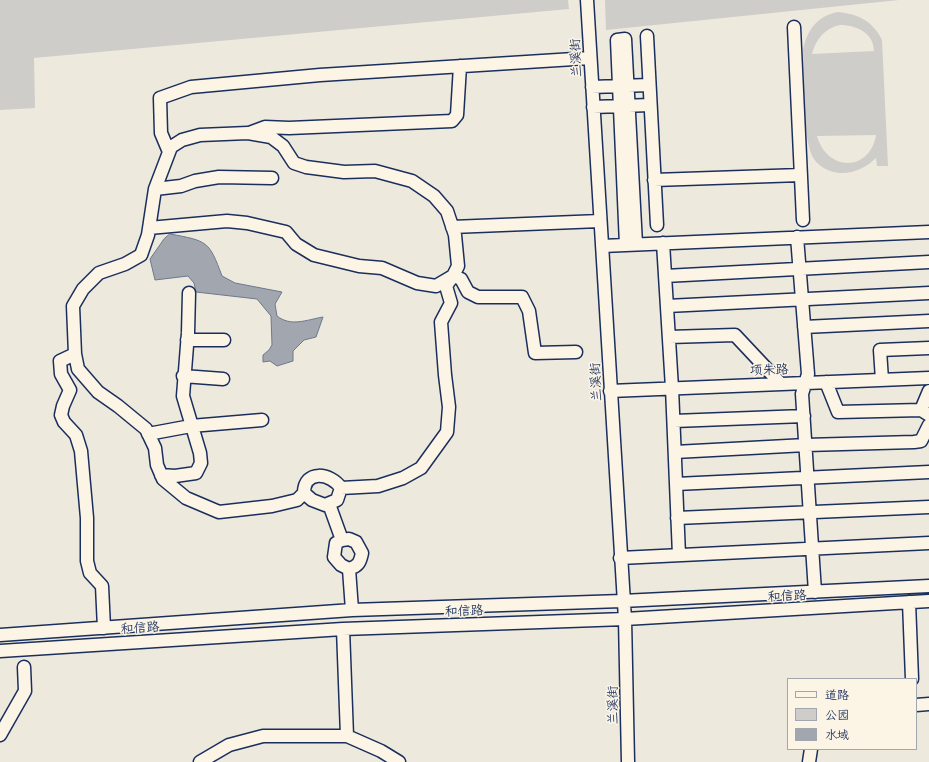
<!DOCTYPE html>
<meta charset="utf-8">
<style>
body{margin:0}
#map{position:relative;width:929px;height:762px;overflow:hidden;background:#eee9dd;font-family:Mali,"LXGW WenKai TC",sans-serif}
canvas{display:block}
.legend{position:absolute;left:787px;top:678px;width:130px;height:72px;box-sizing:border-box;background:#fcf5e5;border:1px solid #a2a6af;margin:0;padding:5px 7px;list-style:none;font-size:12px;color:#1b2f5e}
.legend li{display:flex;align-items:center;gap:8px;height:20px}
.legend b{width:20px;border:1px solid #a2a6af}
</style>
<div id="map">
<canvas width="929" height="762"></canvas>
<ul class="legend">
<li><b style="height:5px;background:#fcf5e5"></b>道路</li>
<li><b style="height:11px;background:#cfcdca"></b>公园</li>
<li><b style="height:11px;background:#a2a7af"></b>水域</li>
</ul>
</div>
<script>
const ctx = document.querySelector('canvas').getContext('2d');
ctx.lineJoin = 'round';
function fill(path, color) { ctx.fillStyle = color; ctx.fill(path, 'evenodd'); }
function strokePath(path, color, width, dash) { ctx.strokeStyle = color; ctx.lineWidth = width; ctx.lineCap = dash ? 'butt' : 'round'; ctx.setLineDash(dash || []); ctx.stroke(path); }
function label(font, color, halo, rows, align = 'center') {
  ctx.font = font + ' Mali,"LXGW WenKai TC",sans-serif'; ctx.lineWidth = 3; ctx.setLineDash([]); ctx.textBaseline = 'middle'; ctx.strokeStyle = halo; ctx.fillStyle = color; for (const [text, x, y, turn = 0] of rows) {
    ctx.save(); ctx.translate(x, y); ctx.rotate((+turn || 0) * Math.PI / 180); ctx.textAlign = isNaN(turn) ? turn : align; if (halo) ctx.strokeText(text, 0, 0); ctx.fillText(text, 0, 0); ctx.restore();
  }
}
const green = new Path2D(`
 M0 0H568L569 9 34 58 35 108 0 110Z
 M605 0H899L606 30Z
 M838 12C858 14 873 21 882 40L888 166H877L876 158C867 167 853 174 840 173 830 172 820 168 814 159 802 142 804 74 803 50 807 30 817 16 838 12ZM840 25C856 25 874 33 874 51L812 54C816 39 825 28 840 25ZM876 135C870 172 827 172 817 136Z`);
const water = new Path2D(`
 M170 234C208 241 209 241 222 276L235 283 282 292 275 304 277 316C291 327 306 320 323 317L316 337 304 340 293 351V361L277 366 270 361 263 362V355L269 350 272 345 271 316 257 299 196 292 194 283 188 276 155 280 150 259 164 239Z`);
const minor = new Path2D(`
 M587 0 625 619 628 762
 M794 27 803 220
 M647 36 657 225
 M592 87 649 85
 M593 107 650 105
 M249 133 265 127 289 128 452 121 457 115 460 66
 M169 152 161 133 160 98 191 87 320 75 590 58
 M654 180 801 175
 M155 189 181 186 195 181 219 177 272 178
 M452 227 600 221
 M149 228 227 221 247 223 286 232 296 244 314 255 359 266 382 268 417 283 436 286 453 276 461 279 468 292 478 297H522L529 311 535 353 576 352
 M797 237 808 374 802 394 815 592
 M663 243 672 388 679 555
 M626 245 617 40 625 39 636 244
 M602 246 929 232
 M665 276 929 262
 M667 306 929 293
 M804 327 929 321
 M669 337 735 335 781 384
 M187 340H224
 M75 354 60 361 61 374 70 390 63 406 61 415 64 422 76 435 81 451 87 518V561L90 573 102 586 104 628
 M183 376 223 379
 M882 380 880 350 929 348
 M826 382 838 412 921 410 929 415
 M610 391 929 378
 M921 410 929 391
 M674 421 804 416
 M148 434 191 426 262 420
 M675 452 806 445 914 442 921 441 929 425
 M161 475 175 476 196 473 201 463 200 453 183 396 188 333 189 293
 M676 484 929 472
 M304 493 312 500 325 505 337 500 341 488C331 473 304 469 304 493L297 500 272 506 219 512 186 498 163 479 157 465 155 448 146 429 118 406 98 392 78 369 75 354 73 306 83 289 99 273 125 264 141 255 148 235 155 189 171 147 182 140 200 135 248 133 271 137 283 146 294 163 306 167 344 172 375 171 412 181 434 196 447 211 455 235 458 266 453 276 446 286 451 303 441 322 445 375 449 407 447 432 421 468 403 478 378 486 341 488
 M329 504 342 540
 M677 518 929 507
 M349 539 356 542 362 553C360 563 358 566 349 569L341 565 334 557 336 543 342 540Z
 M620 558 929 543
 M349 569 352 610
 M909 602 912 679
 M343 629 347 736
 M0 635 352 610 622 601 929 586
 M0 651 343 629 625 619 929 601
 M916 705 929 704
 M0 735 25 691 24 667
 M200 762 229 745 263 736H347L381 751 399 762
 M809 762 811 749`);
const streetNames = [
 ["兰溪街",576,58,-93],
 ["项朱路",769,370,-2],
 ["兰溪街",596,382,-93],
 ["和信路",787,596,-3],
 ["和信路",464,611,-2],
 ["和信路",140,628,-4],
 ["兰溪街",613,705,-91]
];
fill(green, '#cfcdca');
fill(water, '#a2a7af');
strokePath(water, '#6c778f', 1);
strokePath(minor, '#1b2f5e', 15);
strokePath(minor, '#fcf5e5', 12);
label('13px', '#1b2f5e', '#fcf5e5', streetNames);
</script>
